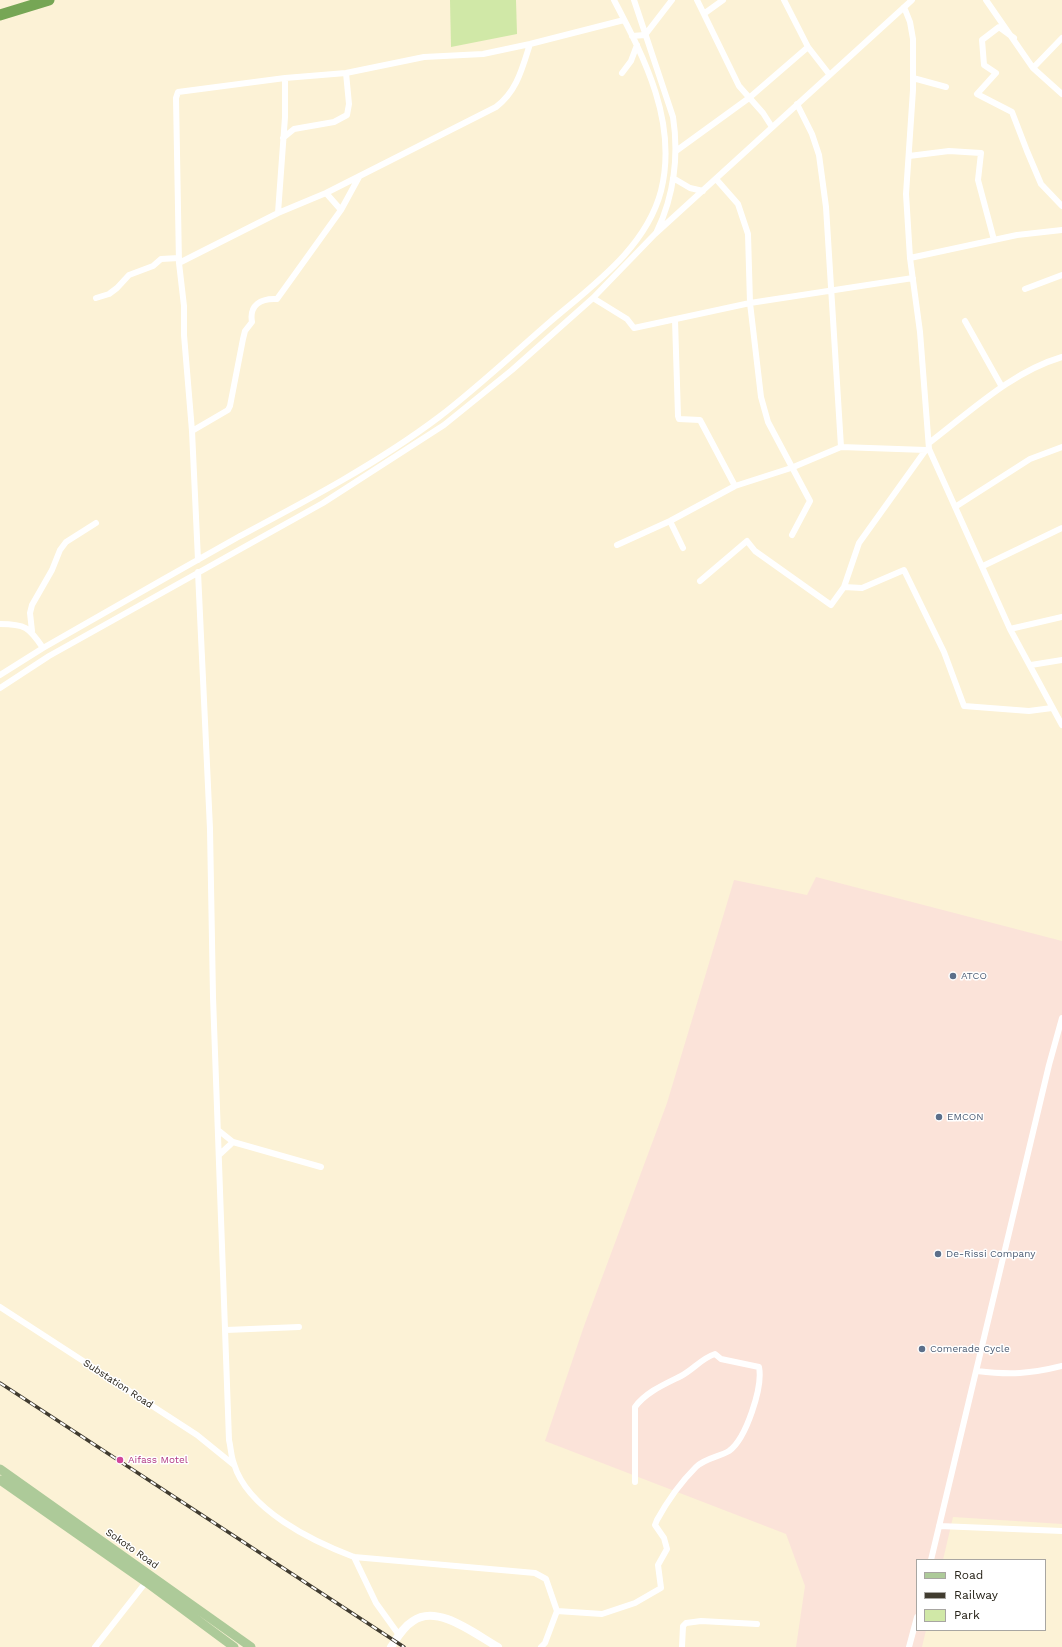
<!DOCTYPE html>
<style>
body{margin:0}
#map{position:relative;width:1062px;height:1647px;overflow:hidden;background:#fcf2d6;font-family:"Work Sans",sans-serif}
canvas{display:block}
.legend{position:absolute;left:916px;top:1559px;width:130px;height:72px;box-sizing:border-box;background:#fff;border:1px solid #a8a6a2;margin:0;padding:5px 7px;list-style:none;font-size:12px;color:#252117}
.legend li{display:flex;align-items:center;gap:8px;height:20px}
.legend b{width:20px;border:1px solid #a8a6a2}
</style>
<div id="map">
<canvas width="1062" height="1647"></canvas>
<ul class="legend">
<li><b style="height:5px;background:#adca99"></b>Road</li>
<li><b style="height:5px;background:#413c30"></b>Railway</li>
<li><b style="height:11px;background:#d0e8a7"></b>Park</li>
</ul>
</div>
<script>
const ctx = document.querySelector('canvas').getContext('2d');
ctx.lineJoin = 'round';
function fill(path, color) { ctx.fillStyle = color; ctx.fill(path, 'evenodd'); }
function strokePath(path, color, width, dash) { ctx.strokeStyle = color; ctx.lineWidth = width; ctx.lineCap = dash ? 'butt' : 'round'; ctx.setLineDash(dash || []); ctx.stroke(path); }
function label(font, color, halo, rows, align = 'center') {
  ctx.font = font + ' "Work Sans",sans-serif'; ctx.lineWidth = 3; ctx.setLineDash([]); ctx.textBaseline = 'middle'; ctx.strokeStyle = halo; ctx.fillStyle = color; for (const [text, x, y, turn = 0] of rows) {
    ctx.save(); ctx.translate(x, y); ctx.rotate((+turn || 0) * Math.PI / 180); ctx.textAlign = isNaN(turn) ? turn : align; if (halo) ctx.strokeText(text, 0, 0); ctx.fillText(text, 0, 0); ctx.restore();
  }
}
const industrial = new Path2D(`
 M816 877 1062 941V1524L953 1517 943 1560H917V1630H926L922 1647H796L805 1586 786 1534 545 1441 584 1326 667 1103 734 880 807 895Z`);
const green = new Path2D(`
 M450 0H516L517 34 451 47Z`);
const street = new Path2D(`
 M634 0 673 117C679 155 674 196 657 231
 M697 0 739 86 763 113 772 127
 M784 0 808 47 829 74
 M986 0 1033 68 1062 94
 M904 7 910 22 913 39V90L906 194 910 258 920 332 929 449 1010 629 1062 725
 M705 13 723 0
 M632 36 645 35 672 0
 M1014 38 999 27 982 40 984 65 996 73 977 94 1012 112 1027 151 1041 184 1062 206
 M1033 68 1062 38
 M622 73 631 61 637 45
 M913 78 946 87
 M797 104 812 134 819 155 826 207 841 447
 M283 138 294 129 334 122 347 115 349 104 346 73
 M676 151 749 98 808 47
 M909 156 949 151 981 153 978 180 994 240
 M673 178 690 188 703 191
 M716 179 738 204 748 234 750 303 761 397 768 422 810 501 792 535
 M326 193 341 210
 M278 213 285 117V78
 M910 258 1017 235 1062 230
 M179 263 278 213 326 193 496 107C517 91 522 69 530 44
 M1025 289 1062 275
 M96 298 109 294 117 288 129 275 153 266 161 259 179 258
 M593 298 627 319 634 328 750 303 913 278
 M675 320 678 416 679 419 700 420 735 486
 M965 321 1002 387
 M192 431 228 410 230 406 243 339 245 331 252 322C249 305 261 298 277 299L341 210 359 177
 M929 443C970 412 1011 372 1062 357
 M955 507 1030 459 1062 447
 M670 521 683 548
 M617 545 670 521 735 486 791 468 841 447 926 450
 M198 560 192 431 184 335V306L179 263 176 98 178 92 285 78 346 73 424 57 483 54 530 44 624 20
 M983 566 1062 528
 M198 572 210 829 213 997 229 1440C231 1448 231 1457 234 1464 248 1510 312 1541 354 1557L535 1573 546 1579 557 1611 545 1643 541 1647
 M700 581 747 541 755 551 831 605 844 587 859 543 925 451
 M844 587 862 588 904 570 944 652 964 706 1029 711 1052 708
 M0 624C25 624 29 627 43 648
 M1010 629 1062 617
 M32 631 30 613 32 605 52 570 60 550 66 542 96 523
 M1031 665 1062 660
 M0 675 43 648C109 610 174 573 240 536 308 500 378 463 439 417 478 387 514 353 551 321 593 285 646 248 661 191 678 123 645 59 614 0
 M0 688 49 656 323 503 444 425 512 370 593 298 655 234 912 0
 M218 1130 233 1142 321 1167
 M219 1155 233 1142
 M0 1307 197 1435 234 1465
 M226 1330 299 1327
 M977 1371C1010 1375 1030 1374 1062 1366
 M939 1526 1062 1531
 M354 1557 376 1603 399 1635
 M931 1560 1049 1065 1062 1018
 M557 1611 602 1614 635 1603 661 1588 658 1565 667 1549 664 1538 655 1525 657 1520C668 1500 680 1483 696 1467 705 1458 719 1457 729 1451 746 1439 763 1387 759 1367L721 1359 715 1354C702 1358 694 1369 681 1376 665 1384 646 1392 635 1407V1482
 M95 1647 146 1582
 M682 1647 683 1626 686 1623 701 1621 757 1624
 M909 1647 917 1617`);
const secondary = new Path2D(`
 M391 1647C397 1638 403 1627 413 1621 437 1603 476 1635 498 1647`);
const primary = new Path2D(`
 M0 1469 251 1647
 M0 1480 146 1582 234 1647`);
const highway = new Path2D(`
 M0 15 49 0`);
const rail = new Path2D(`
 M0 1383 404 1647`);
const markers = [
 [953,976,4,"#5c6f8a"],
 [939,1117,4,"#5c6f8a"],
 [938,1254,4,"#5c6f8a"],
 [922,1349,4,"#5c6f8a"],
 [120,1460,4,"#d1479c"]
];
const serviceNames = [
 ["ATCO",961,976],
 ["EMCON",947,1117],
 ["De-Rissi Company",946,1254],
 ["Comerade Cycle",930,1349]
];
const streetNames = [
 ["Substation Road",118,1384,33],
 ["Sokoto Road",132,1549,35]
];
const hotelNames = [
 ["Aifass Motel",128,1460]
];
fill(industrial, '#fbe3d9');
fill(green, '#d0e8a7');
strokePath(street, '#fff', 6);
strokePath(secondary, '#fff', 8);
strokePath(primary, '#adca99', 9);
strokePath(highway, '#76a655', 11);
strokePath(rail, '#413c30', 3.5);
strokePath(rail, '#fff', 2, [6]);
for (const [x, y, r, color] of markers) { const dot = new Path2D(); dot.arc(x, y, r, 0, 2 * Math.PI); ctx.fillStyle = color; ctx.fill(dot); strokePath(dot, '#fff', 1.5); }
label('10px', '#4e5e75', '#fff', serviceNames, 'left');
label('10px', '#252117', '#fff', streetNames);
label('10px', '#b23c85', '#fff', hotelNames, 'left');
</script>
